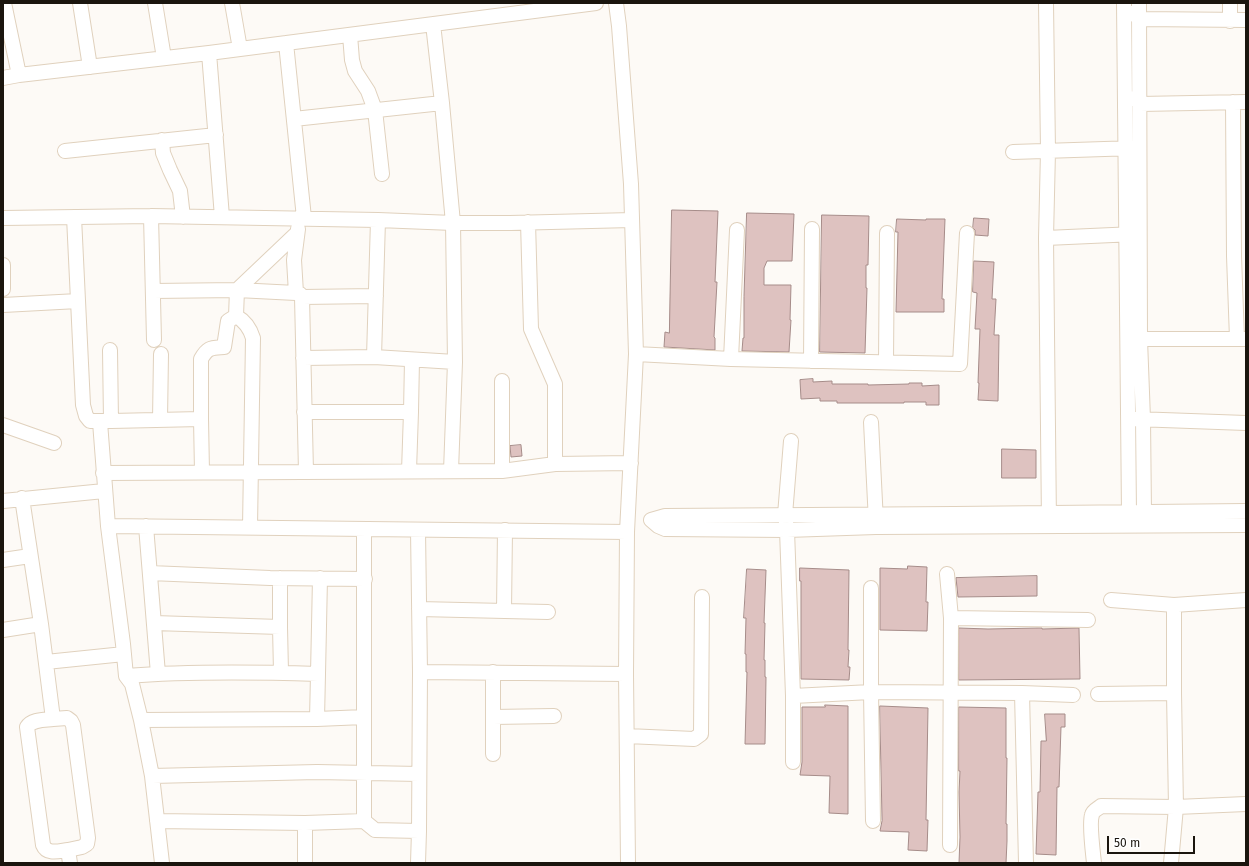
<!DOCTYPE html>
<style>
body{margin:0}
#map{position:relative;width:1249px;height:866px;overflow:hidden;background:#fdfaf6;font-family:"Fira Sans",sans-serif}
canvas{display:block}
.frame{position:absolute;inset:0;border:4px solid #1a150e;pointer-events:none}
.scale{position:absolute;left:1107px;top:836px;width:88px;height:18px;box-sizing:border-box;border:2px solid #1a150e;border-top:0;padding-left:5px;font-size:12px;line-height:14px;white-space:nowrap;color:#1a150e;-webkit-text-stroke:3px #fff;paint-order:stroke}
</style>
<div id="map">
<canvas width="1249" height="866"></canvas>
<div class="frame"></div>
<div class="scale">50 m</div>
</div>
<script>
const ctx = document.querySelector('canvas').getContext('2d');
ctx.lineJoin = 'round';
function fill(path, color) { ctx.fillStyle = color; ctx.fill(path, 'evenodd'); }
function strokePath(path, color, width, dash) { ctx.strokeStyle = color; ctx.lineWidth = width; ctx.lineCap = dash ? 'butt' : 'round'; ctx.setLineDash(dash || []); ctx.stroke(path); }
const building = new Path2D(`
 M672 210 718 211 715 282H717L714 337 715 338V350L664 347 665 332 669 333Z
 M747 213 794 214 792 261H767L764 268V285H791L790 320H791L789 352 742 351 743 338H744V297Z
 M822 215 869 216 868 265H866V288H867L865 353 820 352Z
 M974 218 989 219 988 236 975 235V230L973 228Z
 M897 219 926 220V219H945L942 299H944V312H896L898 232H896Z
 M974 261 994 262 992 299H996L994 335H999L998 401 978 400 979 383H978L980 329H975L977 293 973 292Z
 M813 379V382L832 381V384H868V385L909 384V383H922V386L939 385V405H926V402H904V403H837V401H820V398L801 399 800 380Z
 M521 445 522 456 511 457 510 446Z
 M1002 449 1036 450V478H1002Z
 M908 566 927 567 926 602H928L927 631 880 630V568L907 569Z
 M800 568 849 570 848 650H849L848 667H850L849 680 801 679V581H800Z
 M747 569 766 570 764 623H765L764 660H765V677H766L765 744H745L747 672H746V654H745L746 618H744Z
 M1037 576V596L958 597 956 578Z
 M959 628 988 629 1038 628H1042V629L1079 628 1080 679 959 680Z
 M825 705 848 706V814L829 813 830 776 800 775 802 762V707H825Z
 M880 706 928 708 926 820H928L927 851 908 850 909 832 880 831 882 821Z
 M959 707 1006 708V758H1007L1006 824H1007V841L1006 863H959L960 837 959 792 960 771H959Z
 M1045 714H1065V727H1061L1059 787H1057L1056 855 1036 854 1038 792H1040L1041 741H1046Z`);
const minor = new Path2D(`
 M4 3 19 75
 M80 3 90 67
 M155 3 164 58
 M232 3 240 49
 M616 3 619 26 631 184 636 354 627 532 626 674 628 863
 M1046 3 1048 151 1046 238
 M1124 3 1129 513
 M1139 3 1140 339 1143 419 1144 513
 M1230 3V21
 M1132 13 1140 19 1246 20
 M433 24 442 103 453 223 455 362 451 471
 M350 35 352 60 355 71 368 91 375 110 382 174
 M286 43 304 218
 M209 53 222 217
 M3 78 19 75 209 53 596 3
 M1134 98 1140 104 1246 102
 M1233 102 1234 256 1237 339
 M294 119 442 103
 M162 140 163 153 170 170 180 191 183 217
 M65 151 216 135
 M1013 152 1135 148
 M151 216 154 340
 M74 217 83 405 86 416 90 421H111L201 419V359C208 347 211 348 224 347L228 321 236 316 237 290 297 233
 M3 218 151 216 378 220 453 223H510L632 220
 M528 222 531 329 555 384V464
 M3 265V289
 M153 291 237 290 296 293 300 294 302 297 306 472
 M296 293 294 260 298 229
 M302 297 376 296
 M3 305 78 301
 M236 316C245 321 250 328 253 338L250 527
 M1133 333 1140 339H1246
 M110 350 111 421
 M636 354 731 359 960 364 967 233
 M374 357 378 220
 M303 358 374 357 455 362
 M731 359 737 230
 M811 361 812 229
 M886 362 887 233
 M304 412H411
 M201 419 202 472
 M1135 419 1246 423
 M160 420 161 354
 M100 422 108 526 123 644 126 676 132 684 141 720 152 776 162 863
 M871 422 876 522
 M3 425 54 443
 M791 441 785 515 787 530 793 696V762
 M409 471 411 412 412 360
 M502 471V381
 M103 473 502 471 555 464 631 463
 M22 498 41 624 53 719 67 718 71 721 73 725 88 838 87 844 82 847 68 850
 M3 501 104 491
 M1246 511C1052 514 859 514 665 516L651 520 658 526 665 529 787 530 876 527 1246 525
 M1049 523 1046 238 1135 234
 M108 526 627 532
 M146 526 158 674
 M364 529V821L375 830 419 831 418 863
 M418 530 420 672 419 831
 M3 560 30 556
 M150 573 270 578 365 579
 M947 574 951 618 950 845
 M280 578V627
 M871 588V692L873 821
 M1111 600 1174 605 1246 600
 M419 609 548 612
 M504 611 505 530
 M951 618 1088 620
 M154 623 280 627 281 672
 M3 630 41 624
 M46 662 124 654
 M420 672 626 674
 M493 672V754
 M318 674 320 578
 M126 676C190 671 255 672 318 674L317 719
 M1022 693 1026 863
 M1098 694 1174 693
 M793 696 871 692 1022 693 1073 695
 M493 717 554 716
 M53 719C45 720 32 719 27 727L43 845C47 855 59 851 68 850L70 863
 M141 720 317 719 364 717
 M627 736 694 739 701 734 702 597
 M152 776 317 772 419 774
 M157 821 305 823 364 821
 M305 863V823
 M1094 863C1093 853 1089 823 1092 815 1093 810 1098 809 1101 806L1176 807 1246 804
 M1171 863 1176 807 1174 693V605`);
fill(building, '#dec2c0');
strokePath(building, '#a68c89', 1);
strokePath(minor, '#e0d1bd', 16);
strokePath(minor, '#fff', 14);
</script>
